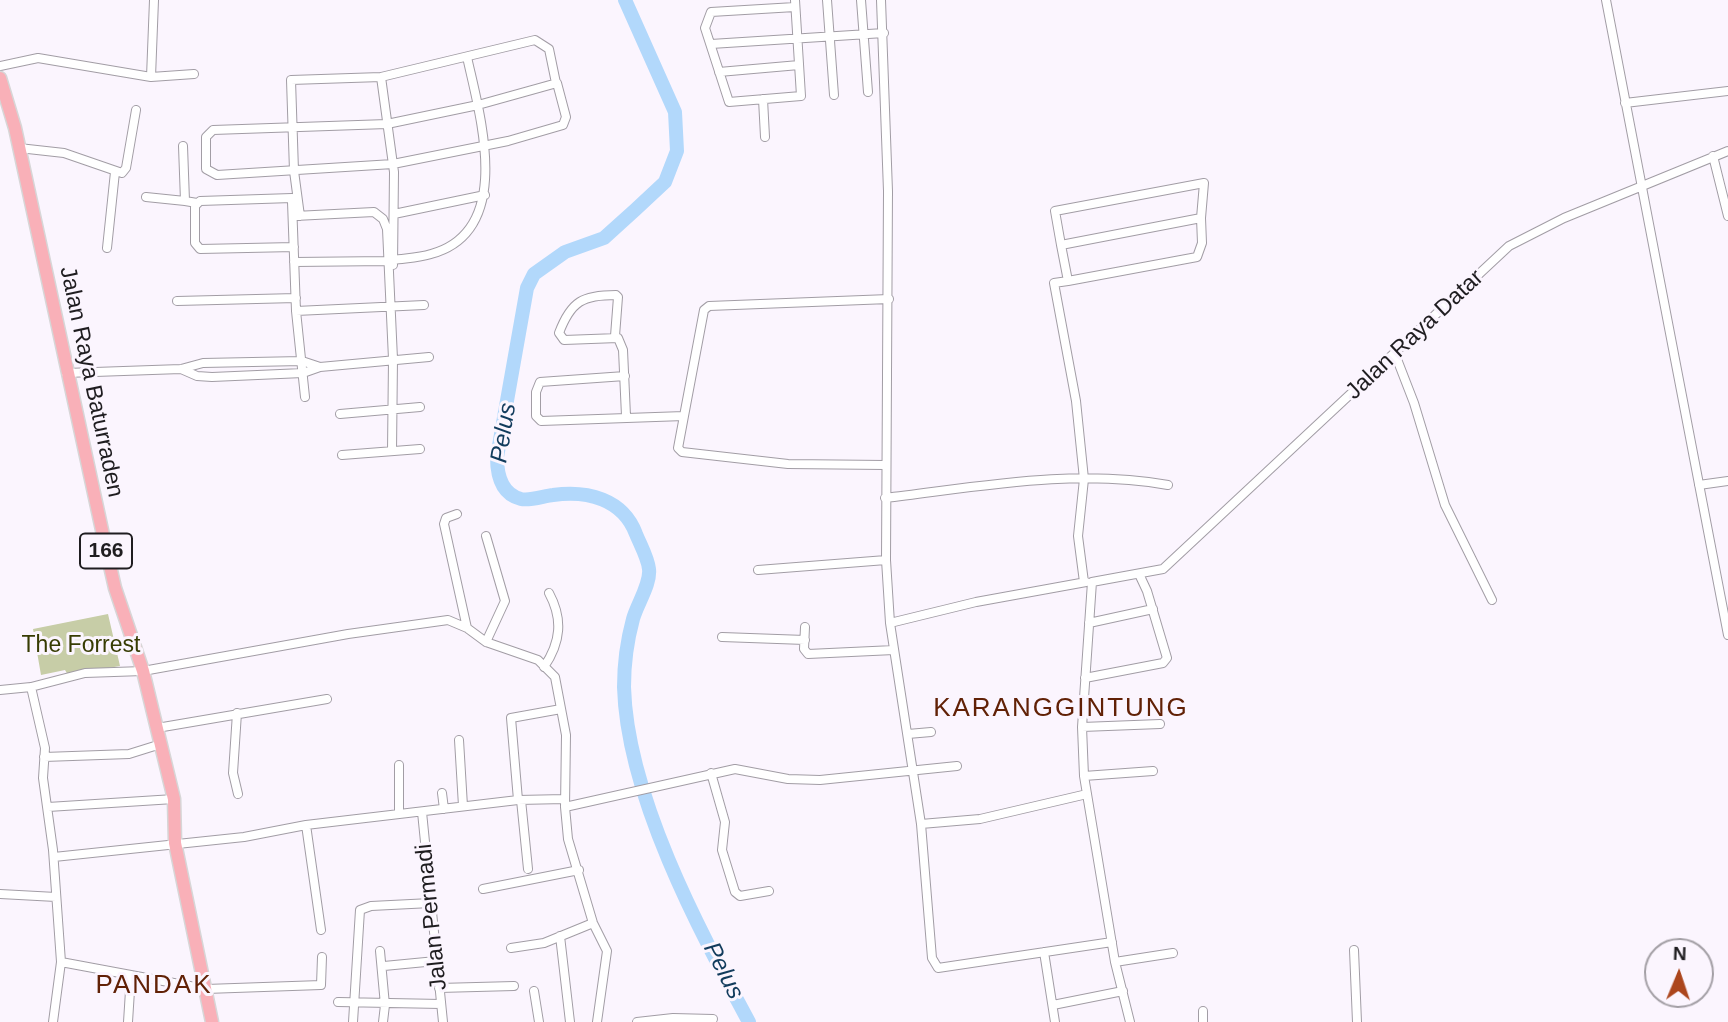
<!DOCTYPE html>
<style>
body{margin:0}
#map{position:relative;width:1728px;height:1022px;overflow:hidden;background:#fbf5fe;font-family:Helvetica,sans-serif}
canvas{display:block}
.north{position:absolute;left:1644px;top:938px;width:70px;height:70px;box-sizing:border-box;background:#fbf5fe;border:2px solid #a39fa5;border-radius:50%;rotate:2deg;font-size:19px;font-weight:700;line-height:28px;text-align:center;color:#1f1d20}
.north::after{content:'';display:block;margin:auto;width:24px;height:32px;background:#ac461d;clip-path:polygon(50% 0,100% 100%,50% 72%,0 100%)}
</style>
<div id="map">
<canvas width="1728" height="1022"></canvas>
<div class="north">N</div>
</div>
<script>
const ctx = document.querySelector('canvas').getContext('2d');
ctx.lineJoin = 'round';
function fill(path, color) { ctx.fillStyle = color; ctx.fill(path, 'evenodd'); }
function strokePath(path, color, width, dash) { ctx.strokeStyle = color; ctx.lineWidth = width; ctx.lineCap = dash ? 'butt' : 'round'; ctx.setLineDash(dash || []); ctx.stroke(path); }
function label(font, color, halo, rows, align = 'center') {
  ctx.font = font + ' Helvetica,sans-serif'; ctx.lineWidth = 6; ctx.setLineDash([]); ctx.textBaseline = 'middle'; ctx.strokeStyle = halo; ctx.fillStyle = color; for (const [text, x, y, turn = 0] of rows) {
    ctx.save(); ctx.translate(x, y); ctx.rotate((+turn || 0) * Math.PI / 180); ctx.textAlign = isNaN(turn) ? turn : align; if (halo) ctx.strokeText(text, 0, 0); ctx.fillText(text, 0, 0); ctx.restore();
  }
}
const green = new Path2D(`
 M108 614 120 666 68 675 65 670 41 675 33 629Z`);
const river = new Path2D(`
 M625 0 675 112 677 151 665 182 635 210 604 238 565 252 534 274 527 288 497 457C497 475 501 494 521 499 530 501 544 496 553 495 587 490 623 499 636 534 640 544 648 558 649 569 651 584 637 604 633 619 627 641 624 664 624 687 627 795 698 928 749 1022`);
const street = new Path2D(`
 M795 0 801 96 729 102 705 28 711 12 795 7
 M827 0 834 95
 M861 0 868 92
 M881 0 888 191 886 560 890 623 921 824 932 958 938 968 1112 942
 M1606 0 1728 635
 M711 44 884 33
 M0 66 38 58 151 77 154 0
 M719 72 799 65
 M151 77 194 74
 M381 77 394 172 393 265
 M557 83 566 117 563 125 508 141 393 164 217 175 206 169V137L213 130 387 124 478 105Z
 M763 99 765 137
 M1625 103 1728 91
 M183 146 185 201 197 203
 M19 148 64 153 122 173 126 168 136 110
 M1713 156 1728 216
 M146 197 185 201
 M394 214 485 195
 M295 216 374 212 383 219 387 229 393 359 392 451
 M300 216 294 171 291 80 381 77 535 40 549 49 556 83
 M1061 245 1055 211 1204 183 1201 218
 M294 247 200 249 195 243V206L200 201 292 198V202L296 311 305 397
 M107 248 115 172
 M393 260C406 258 419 258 431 254 515 231 480 116 467 57
 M294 262 388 261
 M1068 281 1061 245 1201 218 1202 243 1197 257 1068 281 1054 283 1076 401 1084 479 1078 536 1084 582
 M177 301 296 298
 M296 311 424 305
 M615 336 618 297 616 295C583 295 571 301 559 333L564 340 618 338 623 350 626 416
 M1395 354 1414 403 1445 505 1492 600
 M181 369 197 376 212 377 303 373 320 367 429 357
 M66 373 181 369 203 363 302 361 320 367
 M625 376 540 382 536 392V416L541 421 684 416 678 448 682 452 788 464 885 465
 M340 414 420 407
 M684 416 704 310 709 306 889 299
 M342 455 420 449
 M1699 485 1728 481
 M885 498C978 487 1075 468 1168 485
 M457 514 446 518 444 524 467 628
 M758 570 886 560
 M890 623 976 602 1086 582
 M1089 623 1153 609
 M805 627 804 649 808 654 894 650
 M722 637 805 640
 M486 642 505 601 486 536
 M544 667C561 642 563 619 549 593
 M1085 678 1163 663 1167 658 1147 591 1139 574
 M31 687 45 748 43 778 53 850 61 962
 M0 690 31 687 85 673 143 671 348 634 448 620 467 628 486 642 538 660 555 677 566 735 565 807 568 839 593 923 607 951 597 1022
 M237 713 233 773 238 794
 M1082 727 1160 724
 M157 728 327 699
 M908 734 931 732
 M459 740 463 806
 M44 757 129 754 161 744
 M711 773 725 822 722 850 735 892 740 896 769 891
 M1084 776 1153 771
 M442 793 444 809
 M518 800 511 718 561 709
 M521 800 528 869
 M48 807 174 799
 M565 807 735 769 788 779 820 780 957 766
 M422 812 443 1022
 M399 814V765
 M921 824 980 819 1087 794
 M306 825 321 930
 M54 857 244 837 306 825 518 800 565 799
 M483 889 579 870
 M0 894 56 897
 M560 936 570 1022
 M511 948 544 943 593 923
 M1354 950 1357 1022
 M380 951 385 1005 383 1022
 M1044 952 1055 1022
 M1115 962 1173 953
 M384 966 436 961
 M439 988 514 986
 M534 991 539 1022
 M338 1002 441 1004
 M1053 1005 1123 991
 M1203 1011V1022
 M53 1022 61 962 206 989 321 985 322 957
 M128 1022 131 975
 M353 1022 360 910 371 906 431 903
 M637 1022 673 1018 713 1019
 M1130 1022 1115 962 1084 776 1082 727 1092 582 1163 569 1509 246 1564 218 1728 151`);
const primary = new Path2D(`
 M0 78 15 128 105 544 115 588 143 671 174 799 175 843 212 1022`);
const shields = [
 [106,551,52]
];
const shieldNames = [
 ["166",106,551]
];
const streetNames = [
 ["Jalan Raya Datar",1415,335,-43],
 ["Jalan Raya Baturraden",91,382,78],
 ["Jalan Permadi",432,917,-96]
];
const parkNames = [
 ["The Forrest",81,646]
];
const waterNames = [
 ["Pelus",504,433,-81],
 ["Pelus",723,971,63]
];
const quarterNames = [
 ["KARANGGINTUNG",1061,709],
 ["PANDAK",154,986]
];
fill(green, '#c7cda7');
strokePath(river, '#b2d8fb', 14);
strokePath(street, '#a29da5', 10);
strokePath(primary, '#d7d6d7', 15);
strokePath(street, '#fff', 8);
strokePath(primary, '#f9b0b8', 12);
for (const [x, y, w] of shields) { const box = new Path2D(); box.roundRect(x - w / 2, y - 17.5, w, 35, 5); ctx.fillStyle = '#fbf5fe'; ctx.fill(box); strokePath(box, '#1f1d20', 2); }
label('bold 21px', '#1f1d20', null, shieldNames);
label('23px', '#1f1d20', '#fbf5fe', streetNames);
label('23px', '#373c03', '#fbf5fe', parkNames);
label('italic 24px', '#113b5c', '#fbf5fe', waterNames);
ctx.letterSpacing = '2px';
label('26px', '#612106', '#fbf5fe', quarterNames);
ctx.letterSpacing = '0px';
</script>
